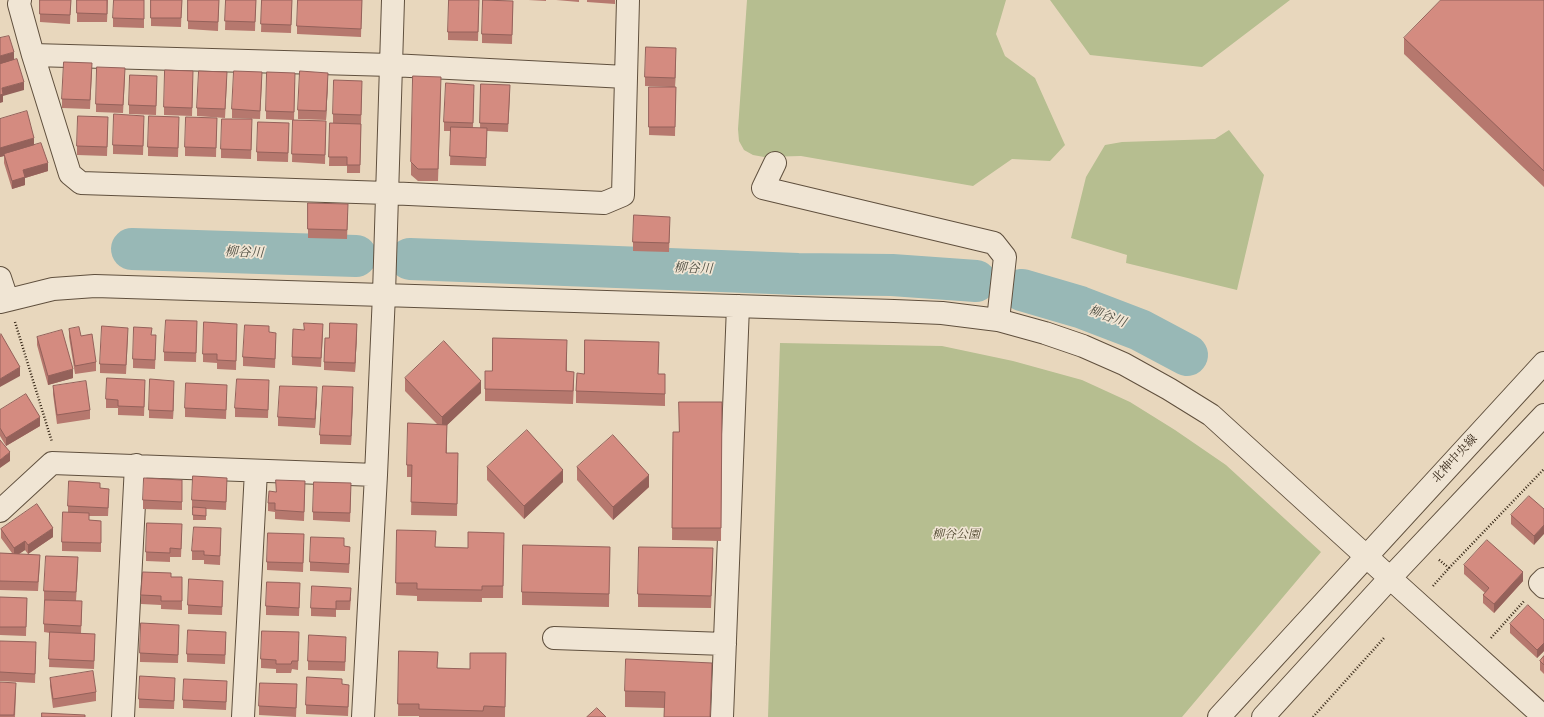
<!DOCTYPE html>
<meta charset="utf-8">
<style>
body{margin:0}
canvas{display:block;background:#e8d7bd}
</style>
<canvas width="1544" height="717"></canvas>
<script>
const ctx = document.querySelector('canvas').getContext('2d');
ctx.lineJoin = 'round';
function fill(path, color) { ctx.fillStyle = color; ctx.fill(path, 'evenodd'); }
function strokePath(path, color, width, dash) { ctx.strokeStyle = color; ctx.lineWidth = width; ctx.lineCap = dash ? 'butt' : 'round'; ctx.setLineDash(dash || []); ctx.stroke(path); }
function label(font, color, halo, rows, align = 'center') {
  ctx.font = font + ' "IM FELL French Canon","Noto Serif JP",serif'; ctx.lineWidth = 3.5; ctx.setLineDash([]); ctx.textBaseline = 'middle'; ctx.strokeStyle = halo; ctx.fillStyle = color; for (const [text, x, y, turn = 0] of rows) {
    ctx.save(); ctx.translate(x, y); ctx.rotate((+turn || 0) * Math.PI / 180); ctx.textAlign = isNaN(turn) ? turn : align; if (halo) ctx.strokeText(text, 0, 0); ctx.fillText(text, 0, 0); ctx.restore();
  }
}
const green = new Path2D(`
 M747 0H1006L996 34 1005 56 1035 78 1065 145 1050 161 1012 159 973 186 801 156 764 157 753 155 744 150 739 141 738 129Z
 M1050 0H1290L1202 67 1090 55Z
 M1229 130 1264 175 1237 290 1126 263 1127 255 1071 238 1086 177 1105 145 1122 142 1215 139Z
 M780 343 942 346 1013 361 1082 380 1130 402 1175 430 1226 465 1321 552 1182 717H768Z`);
const river = new Path2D(`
 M132 249 356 256
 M410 259 798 274 892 275 976 281
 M1022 290 1080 307 1140 330 1187 355`);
const path = new Path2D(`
 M15 322 52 442
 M1449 568 1544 469
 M1433 586 1449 568 1438 559
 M1491 638 1525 600
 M1313 717 1384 638`);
const minor = new Path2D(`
 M20 0 19 4 33 55 70 174 81 183 387 193 604 203 623 195 628 0
 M33 55 391 65 626 77
 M775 163 763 188 994 243 1005 257 998 320
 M0 278 7 299
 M0 302 53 289 95 286 894 311 942 313 998 320 1045 333 1083 346 1124 364 1169 389 1211 415 1390 578 1544 717
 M0 511 52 463 376 475
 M1544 579 1540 583 1544 587
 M554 638 725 644
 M123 717 136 465
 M243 717 256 471
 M363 717 376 475 384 294 393 0
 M722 717 738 306
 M1219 717 1544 363
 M1263 717 1390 578 1544 415`);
const wall = new Path2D(`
 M40 0H71L70 24 40 22Z
 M77 0H108L107 22H77Z
 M144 0V28L113 27V18Z
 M182 0 181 27 151 26V18Z
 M188 0H219L218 31 188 29Z
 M226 0H256L255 31 225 30Z
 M262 0H292L291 33 261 32Z
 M362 0 361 37 297 34V26Z
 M528 0H546V1Z
 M556 0H579V2Z
 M587 0H615V4L587 2Z
 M1544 0V187L1404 54V38Z
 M513 1 512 44 482 43V34Z
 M479 7 478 41 448 40V32Z
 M676 57 675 87H676L675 136 649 135V87H671L645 86V77Z
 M92 72 90 109 62 108V99Z
 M125 77 123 113 96 112V104Z
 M193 80 192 116 164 115V107Z
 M227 80 225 118 197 116V108Z
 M262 80 260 119 232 118V109Z
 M295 82 294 120 326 121 325 164 292 162 293 120 266 119V111Z
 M328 82 326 120 298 119V110Z
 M481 84 510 94 508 132 487 131 486 166 450 165 451 131H444V122L474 93 473 128H480Z
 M157 85 156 115 129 114V105Z
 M362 89 361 124V132L360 173H347V166H329L330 123H352H333V114Z
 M441 89 438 181H418L411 175V162Z
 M217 118 216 157 185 156V147Z
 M0 119 34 145 48 171 25 178V185L12 189 4 163V156L0 157Z
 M144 124 143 155 113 154V145Z
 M108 125 107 156 77 155V146Z
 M179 126 178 157 148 156V147Z
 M252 128 251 159 221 158V149Z
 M289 132 288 162 257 161V152Z
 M348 213 347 239 308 238V229Z
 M670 225 669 252 633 251V242Z
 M69 329 81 336 96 362V371L75 374 69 337Z
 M197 330 196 362 164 361V352Z
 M237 332 236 370 217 369V363L203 362V354Z
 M269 332 276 341 275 368 243 366V357Z
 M323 333 321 367 292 365V357Z
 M357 333 355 372 324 370V362L329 338Z
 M152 335 156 344 155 369 133 368V359Z
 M128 336 126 374 100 373V364Z
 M37 337 73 378 48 385 37 345Z
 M567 352V371L574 384 573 404 485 401V389L492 371Z
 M659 355 658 374 665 386V406L576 403V391L584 374Z
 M405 378 481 393 447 425V453L458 466 457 516 411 515 412 477H407V465L437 424 405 391Z
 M53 386 90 410V419L57 424 53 394Z
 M145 388 144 416 118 415V408H106V399Z
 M174 389 173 419 149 418V410Z
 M269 389 268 418 235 417V408Z
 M227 393 226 419 185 417V408Z
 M317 396 315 428 278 426V417Z
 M353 396 351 445 320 444V435Z
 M722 402 721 541 672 540 673 432H679Z
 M0 410 40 426 6 446 0 436Z
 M487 467 563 482 524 519 487 480Z
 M577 467 649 487 613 520 577 480Z
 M227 487 226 510 206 509V520H193V509H192V500Z
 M100 488 109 497 108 516H89V520L101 521V552L62 551V542L68 512V506Z
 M182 488V510L143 509V500Z
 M305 490 304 521 275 519V512L268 511V503L276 492Z
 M351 492 350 522 313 520V512Z
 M1544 509 1534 545 1511 524V515Z
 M1 529 53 537 28 554 25 550 19 554 40 563 38 591 0 590V553H12L1 538Z
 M397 530 436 547 468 548 504 545 503 598H482V602L417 601V596L396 595Z
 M182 533 181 557H170V562L146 561V552Z
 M221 537 220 565 204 564V560H192V551Z
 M304 543 303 572 267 570V562Z
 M344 546 350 555 349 573 310 571V562Z
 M610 547 609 607 522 605V592Z
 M713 561 711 608 638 607V594Z
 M1464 565 1523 581 1494 613 1483 603V595L1485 593 1464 574Z
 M78 566 76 601 82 610 81 633 95 643 94 669 49 667 50 633 44 632V624L74 601 44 600V591Z
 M171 577 182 586V610L161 609V605L141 604V595Z
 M223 590 222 615 188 614V605Z
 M300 592 299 616 266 615V606Z
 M0 597 27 598 26 636 0 635Z
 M351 597 350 610H336V617L311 616V608Z
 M1544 620V651L1537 658 1510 633V624Z
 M179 634 178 663 140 662V653Z
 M0 641 36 651 35 683 0 681Z
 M226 641 225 664 187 662V654Z
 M299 641 298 670 292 669 291 673H276V669L261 668V659Z
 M346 645 345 671 308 670V661Z
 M399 651 438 668 470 669 506 653 505 717H419V716H398Z
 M1544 656V674L1540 670V661Z
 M50 678 96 692V701L53 708 50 686Z
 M712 678 710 717H664L665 708 625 707V691Z
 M0 682 16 692 15 717H0Z
 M342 684 349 693 348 716 306 714V705Z
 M175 687 174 709 139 708V699Z
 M227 690 226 710 183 708V700Z
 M297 693 296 717 259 715V706Z`);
const shadedWall = new Path2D(`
 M676 48V57L675 87V78Z
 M14 52V60L0 65V56Z
 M328 73V82L326 120V111Z
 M24 82V90L3 96V102L0 103V95L2 88Z
 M34 138V147L4 154V156L0 157V148Z
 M48 163V171L25 178V185L12 189V181L23 170Z
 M357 324V333L355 372V363Z
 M20 367V376L0 387V379Z
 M73 369V378L48 385V376Z
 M174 381V389L173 419V411Z
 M481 381V393L442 430V417Z
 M317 387V396L315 428V419Z
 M353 387V396L351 445V436Z
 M40 417V426L6 446V438Z
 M10 452V461L0 468V460Z
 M563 470V482L524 519V506Z
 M649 475V487L613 520V507Z
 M1544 525V534L1534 545V536Z
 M53 528V537L28 554V545Z
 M25 541V550L14 557V548Z
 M1523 572V581L1494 613V604Z
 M1544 643V651L1537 658V650Z`);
const building = new Path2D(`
 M40 0H71L70 15 40 14Z
 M77 0H107V14L77 13Z
 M114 0H144V19L113 18Z
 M151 0H182L181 18H151Z
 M188 0H219L218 22 188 21Z
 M226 0H256L255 22 225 21Z
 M262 0H292L291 25 261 24Z
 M298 0H362L361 29 297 26Z
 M449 0H479L478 32H448Z
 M483 0 513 1 512 35 482 34Z
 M1441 0H1544V171L1404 38Z
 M9 36 14 52 0 56V38Z
 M646 47 676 48 675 78 645 77Z
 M17 59 24 82 2 88 3 94 0 95V64Z
 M64 62 92 63 90 100 62 99Z
 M97 67 125 68 123 105 96 104Z
 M165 70 193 71 192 108 164 107Z
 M199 71 227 72 225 109 197 108Z
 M234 71 262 72 260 111 232 109Z
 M300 71 328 73 326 111 298 110Z
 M267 72 295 73 294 112 266 111Z
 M130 75 157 76 156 106 129 105Z
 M413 76 441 77 438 169H418L411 162Z
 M334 80 362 81 361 115 333 114Z
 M446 83 474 85 473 123 444 122Z
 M481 84 510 85 508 124 480 123Z
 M649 87H676L675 127H649Z
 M27 111 34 138 0 148V119Z
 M114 114 144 116 143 146 113 145Z
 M78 116 108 117 107 147 77 146Z
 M149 116 179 117 178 148 148 147Z
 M186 117 217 118 216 148 185 147Z
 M222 119H252L251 150 221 149Z
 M293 120 326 121 325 155 292 154Z
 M258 122 289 123 288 153 257 152Z
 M330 123 361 124 360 165H347V157H329Z
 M451 127 487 128 486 158 450 156Z
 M41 143 48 163 23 170 25 177 12 181 4 154Z
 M308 203 348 204 347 230 308 229Z
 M634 215 670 217 669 243 633 242Z
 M166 320 197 321 196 353 164 352Z
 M204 322 237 324 236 361 217 360V354H203Z
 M304 323 323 324 321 358 292 357 293 329 304 330Z
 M330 323 357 324 355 363 324 362 325 338H329Z
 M245 325 269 326V332L276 333 275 359 243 357Z
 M102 326 128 328 126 365 100 364Z
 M79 327 81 336 92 334 96 362 75 366 69 329Z
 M134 327 152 328 151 335H156L155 360 133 359Z
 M62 330 73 369 48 376 37 337Z
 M1 334 20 367 0 379V335Z
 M493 338 567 340 566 371 574 372 573 391 485 389V371H492Z
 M585 340 659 342 658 374H665V394L576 391 577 373 584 374Z
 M444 341 481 381 442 417 405 378Z
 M107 378 145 380 144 407 118 406V400L106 399Z
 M150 379 174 381 173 411 149 410Z
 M237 379 269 380 268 410 235 408Z
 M86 381 90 410 57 415 53 386Z
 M186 383 227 385 226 410 185 408Z
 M280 386 317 387 315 419 278 417Z
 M323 386 353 387 351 436 320 435Z
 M26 394 40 417 6 438 0 428V410Z
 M679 402H722L721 528H672L673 432H679Z
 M408 423 447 425 446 453H458L457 504 411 502 412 465H407Z
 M527 430 563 470 524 506 487 467Z
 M613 435 649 475 613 507 577 467Z
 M0 440 10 452 0 460Z
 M193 476 227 478 226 502 192 500Z
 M144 478 182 480V502L143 500Z
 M276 480 305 481 304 512 275 510V503H268L269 491 276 492Z
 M69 481 100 483V488L109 489 108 508 68 506Z
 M314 482 351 483 350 513 313 512Z
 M1529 496 1544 509V525L1534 536 1511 515Z
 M37 504 53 528 28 545 25 541 14 548 1 529Z
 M193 507 206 508V516L193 515Z
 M63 512 89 513V520L101 521V543L62 542Z
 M147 523 182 524 181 549 170 548V553L146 552Z
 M194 527 221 528 220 556 204 555V551H192Z
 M397 530 436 531 435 547 468 548V532L504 533 503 586H482V590L417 589V583H396Z
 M268 533 304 534 303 563 267 562Z
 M311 537 344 538V546L350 547 349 564 310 562Z
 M1487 540 1523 572 1494 604 1483 595 1489 588 1464 565Z
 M523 545 610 547 609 594 522 592Z
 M639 547 713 548 711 596 638 594Z
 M0 553 40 555 38 582 0 581Z
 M46 556 78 557 76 592 44 591Z
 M143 572 171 573V577H182V601H161V596L141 595Z
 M189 579 223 581 222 607 188 605Z
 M267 582 300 583 299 608 266 606Z
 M312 586 351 588 350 601H336V609L311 608Z
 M0 597 27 598 26 627H0Z
 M45 600 82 601 81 626 44 624Z
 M1528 605 1544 620V643L1537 650 1510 624Z
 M141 623 179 625 178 655 140 653Z
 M188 630 226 632 225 655 187 654Z
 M262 631 299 632 298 661H292L291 664H276V660L261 659Z
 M50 632 95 634 94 661 49 659Z
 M309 635 346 637 345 662 308 661Z
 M0 641 36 642 35 674 0 672Z
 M399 651 438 652 437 668 470 669V653H506L505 707 484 706 483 711 419 709V704H398Z
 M1544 656V665L1540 661Z
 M626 659 712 663 710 717H664L665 692 625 691Z
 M93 671 96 692 53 699 50 678Z
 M140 676 175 678 174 701 139 699Z
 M307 677 342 679V684L349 685 348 707 306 705Z
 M184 679 227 681 226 702 183 700Z
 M0 682 16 683 14 715H0Z
 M260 683 297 684 296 708 259 706Z
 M597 708 606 717H587Z
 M42 713 85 715V717H42Z`);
const streetNames = [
 ["北神中央線",1455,459,-47]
];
const parkNames = [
 ["柳谷公園",956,535]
];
const waterNames = [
 ["柳谷川",244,253,2],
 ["柳谷川",693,269,2],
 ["柳谷川",1107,317,21]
];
fill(green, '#b6be90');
strokePath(river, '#98b8b6', 42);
strokePath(minor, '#60503e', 24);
strokePath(path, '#322313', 2.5, [1, 2]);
strokePath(minor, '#f0e5d4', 22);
fill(wall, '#b6786e');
fill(shadedWall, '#94615a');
fill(building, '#d48b80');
strokePath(building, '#94615a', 1);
label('12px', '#322313', '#f0e5d4', streetNames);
label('italic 12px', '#534a32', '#f0e5d4', parkNames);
label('italic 13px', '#515044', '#f0e5d4', waterNames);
</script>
